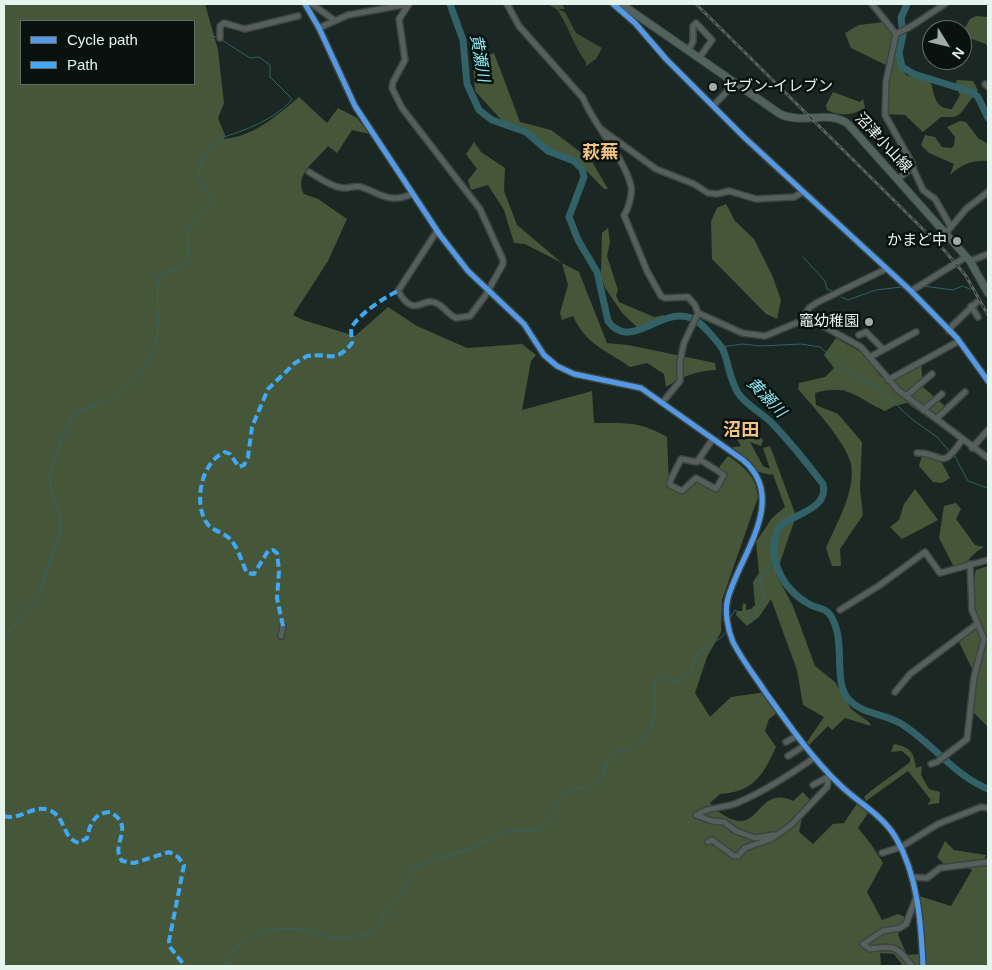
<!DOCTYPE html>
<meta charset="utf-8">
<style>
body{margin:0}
#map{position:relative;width:992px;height:970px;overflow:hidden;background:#1b2723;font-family:Helvetica,sans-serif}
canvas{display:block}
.frame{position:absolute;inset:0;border:5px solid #e6f4ee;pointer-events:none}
.legend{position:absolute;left:20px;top:20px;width:175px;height:65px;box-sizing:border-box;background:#09120f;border:1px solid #616c68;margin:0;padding:6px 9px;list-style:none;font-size:15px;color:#e6f4ee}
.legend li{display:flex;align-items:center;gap:10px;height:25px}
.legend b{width:25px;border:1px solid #616c68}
.north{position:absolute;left:922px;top:20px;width:50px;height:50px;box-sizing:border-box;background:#09120f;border:1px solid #616c68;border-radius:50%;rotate:126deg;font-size:14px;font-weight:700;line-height:20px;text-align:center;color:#e6f4ee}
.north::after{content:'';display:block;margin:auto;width:18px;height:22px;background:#9faca7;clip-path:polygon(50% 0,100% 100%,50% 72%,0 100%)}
</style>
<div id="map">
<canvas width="992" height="970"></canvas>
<div class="frame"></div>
<ul class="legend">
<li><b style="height:6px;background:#5399e6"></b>Cycle path</li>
<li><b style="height:6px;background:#3fa9f5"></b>Path</li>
</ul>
<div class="north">N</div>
</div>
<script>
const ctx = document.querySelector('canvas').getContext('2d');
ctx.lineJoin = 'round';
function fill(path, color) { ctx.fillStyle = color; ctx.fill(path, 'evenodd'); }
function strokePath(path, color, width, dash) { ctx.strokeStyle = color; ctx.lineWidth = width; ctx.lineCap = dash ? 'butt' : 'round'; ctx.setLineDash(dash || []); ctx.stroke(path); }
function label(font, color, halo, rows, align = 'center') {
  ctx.font = font + ' Helvetica,"Noto Sans JP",sans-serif'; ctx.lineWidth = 5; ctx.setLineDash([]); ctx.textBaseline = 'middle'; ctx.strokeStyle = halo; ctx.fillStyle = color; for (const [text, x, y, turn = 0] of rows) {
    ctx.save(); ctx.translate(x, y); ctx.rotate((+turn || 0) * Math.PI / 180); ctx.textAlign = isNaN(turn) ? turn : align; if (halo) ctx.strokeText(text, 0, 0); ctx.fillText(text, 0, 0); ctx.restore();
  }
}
const green = new Path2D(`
 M549 4H562L565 9H558L565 12 576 33 602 48 596 59 586 66V62C574 47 569 27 558 11 555 7 552 8 549 4Z`);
const forest = new Path2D(`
 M4 4H205L218 50 224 103 218 118 225 135 224 139C255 136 276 116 299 97L327 123 338 108 357 118 370 134 352 130 337 153 328 146C316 161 293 175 304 194L318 199 347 219 328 261 293 315 303 320 355 336 388 307 417 326 467 348 522 344 536 355 531 361 522 410 592 391 594 423C625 423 640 421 667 437L669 484 682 491 696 478 716 489 724 475 717 470 728 456C744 467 756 476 758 497L722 600 721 632 707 657 695 693 710 717 731 697 766 692 777 713 769 719 765 731 776 747C763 775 754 792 720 794L710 803C714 809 719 812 725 816 761 837 756 784 793 801L803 792 810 800 803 813 799 832 813 844 833 824 844 823 858 802 868 813 858 828 871 844 883 863 867 892 882 920 898 914 905 917 898 935 907 955 920 954V966H903L894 954 880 953 881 964 879 966H4ZM21 21H194V84H21Z
 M976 16 988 17V49L986 44 969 38 963 31 970 19Z
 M884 22 900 37V66L906 75 930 81C935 91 932 109 952 109L960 95 955 85 957 80 973 81 978 90 960 114 954 117H941L923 132 905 115 885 114 890 67 851 48 845 33 859 25Z
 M494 53 520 122 551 130 591 160 608 189H604L575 159 550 149 530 135 506 125 475 91 473 62Z
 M833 92 860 102 863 99 865 108C852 115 841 117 827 110L826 105Z
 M960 121 966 122 978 138 988 144V161C973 160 962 164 950 175L954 164 929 153 921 145 925 135 935 137 942 147 951 148 954 146 955 137 947 127Z
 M474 142 481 152 505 168 504 191 517 225 562 263 579 272 607 343 628 345 715 363 716 370C696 371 683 376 666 387L664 374 647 363 630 367C606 350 586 345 573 316L562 320 560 313 568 285 562 263 525 244 514 243 504 210 488 185 471 190 468 180 477 169 466 154Z
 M726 204 735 221 754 239 772 275 781 300 777 319 766 314 712 259 711 221 717 208Z
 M608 228 610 242 607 256 618 290 616 295 619 302 654 317 664 315V319L652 325 637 327 623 314 605 288 601 276 602 233Z
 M836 338 866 355 880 376 889 381 921 362 923 387 946 407 943 418 931 420 907 403 894 406 885 411C856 398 849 383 815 393L816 405 838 414 862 442 860 489 863 515 840 549 841 566H832L826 548C836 524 856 492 851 464 847 444 812 405 798 389L799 383 825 377 834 368 824 355Z
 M746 420 763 440 761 446 750 442 763 466 770 469 763 448 770 446 796 516 776 574 793 606 815 666 835 682 851 709 869 722 871 726 845 718 832 730 828 726 809 745 807 742 824 717 803 705 797 670 771 599 759 617 747 626 736 615 737 611H742L743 603 746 604V610L751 609 755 605 753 582 759 573 756 542 772 518 785 507 772 472V475L754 471 752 465 729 448 741 446 732 431Z
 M923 452 942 463 950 478 942 483 933 482 919 466Z
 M915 489 938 520 902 539 890 527 899 520 904 504Z
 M956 503 961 509 956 519 975 545 984 547C969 555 969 564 955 569L939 538 944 506Z
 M988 566V727L970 709 976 677 959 642 978 626 972 589 976 570Z
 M894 744C910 747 914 752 916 768L922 766 921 775 929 789 940 792 939 803 927 805 931 800 908 771 866 801 864 797C878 784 894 775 910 762V758L902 751 891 752Z
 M945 841 954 850 986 855 984 860 965 865H945L937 857Z
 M988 864V966H925L919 896 951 906 972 870 964 866Z`);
const stream = new Path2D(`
 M211 35 218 38
 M803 257 825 281 827 289 832 291
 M923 286 953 290 962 286 970 289
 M841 297 848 300 876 290 901 287
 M721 347 743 344 760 346 801 344 820 347 854 377 877 387 913 420 937 437 950 452
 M954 455 968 481 988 488
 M730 618 735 610 748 620 753 617 764 596 760 579 774 560
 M4 638 39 595 59 533 61 526C59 512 50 491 50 478 49 471 70 417 74 414 82 408 93 407 102 403 122 394 141 375 151 356 164 332 154 303 159 277L186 263 189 257 187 231 212 200V196C188 178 202 156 220 138 242 132 278 118 292 99L270 77V65L259 57 250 58 222 40
 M224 966C238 933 273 924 306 930 313 931 318 934 324 936 336 939 357 937 369 933 380 930 382 915 388 907 392 902 398 899 401 893 406 885 409 869 419 865 434 858 451 856 465 850 477 846 499 833 511 831 519 830 528 832 537 829 557 821 553 803 567 792 575 786 587 790 595 784 605 778 603 764 612 756 620 749 632 749 639 742 660 725 654 703 655 680L662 675 675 682C700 675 687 666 700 652 707 644 719 642 725 633`);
const river = new Path2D(`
 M450 4 463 40 467 84 479 110 492 120 526 132 548 151 574 161 582 169 584 177 569 217 578 240 597 272 608 321C632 355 666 298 698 322 704 326 720 344 723 350 729 364 729 378 738 393 746 405 762 413 772 423 790 442 807 463 823 484 829 510 792 514 779 527 765 556 782 589 809 604 817 609 825 607 831 616 847 643 832 682 849 700 864 715 883 713 900 723 933 743 953 775 988 789
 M907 4 901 18 903 35 899 53 902 67 914 74 972 92 978 97 988 118`);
const minor = new Path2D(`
 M305 4 319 28 355 106 440 235 468 271 524 324 544 355 557 366 574 374 641 388 743 460C789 499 740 555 728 598 724 611 728 630 733 642 742 660 755 676 766 693 789 725 811 757 839 784 858 803 882 814 896 838 918 876 921 923 923 966
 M312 4 334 20
 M409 4 399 19 405 60 393 82 392 88 402 108 480 209 503 260V264L485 296 470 316 456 318C448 315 444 306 436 303 422 296 415 320 398 291L437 231
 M507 4 519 26 583 98C595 127 624 157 631 186 633 193 628 210 624 215L647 271 661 296 665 298 688 297 695 305 698 313 684 343 680 361V381L662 403
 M613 4 635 23 666 59 745 138 911 291 957 338 988 381
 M872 4 896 34 886 82 885 115 912 163 908 171 898 179
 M319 28 348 15 408 4
 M896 34 910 27 945 4
 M220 38V26L224 23 245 29 298 16
 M688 50 693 42V26L696 23 712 40 699 58
 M985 84 988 87
 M714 105 735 83
 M601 129 656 169 694 184 708 193 717 194 729 191 756 199 794 197 803 192
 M912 166 923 190 935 199 951 227
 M309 172C320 178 333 188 345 188 350 188 356 185 361 187 382 194 389 204 412 194
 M946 233 966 209 988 192
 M970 261 988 254
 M911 291 966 257
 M971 306 978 317
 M698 313 742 333 765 336 801 321 809 308 818 302 886 269
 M805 316 861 347 898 390 988 458
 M949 331 952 326 977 302
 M859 335 866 332 883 349
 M870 357 916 332
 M888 380 959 341
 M906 396 932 374
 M923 410 942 394
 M936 419 965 392
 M972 448 988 430
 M917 453C943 452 940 473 962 440
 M699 459 724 475 716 489 696 478 682 491 670 485V481L681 459 697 462 712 440
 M840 610 880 585 925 552 940 573 988 560
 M281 636 283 626
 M895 692 910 674 977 624
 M786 742 797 736
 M788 756 804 746
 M931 764 937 762 967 739 974 677 984 639 972 610 970 564
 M813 785 828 777
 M774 835 755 838 736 831 724 822 712 821 696 815C709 806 723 809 737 803 765 791 789 775 814 758
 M708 842 712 840 734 856H738L745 848 771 839 791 825 827 787 829 775
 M882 853 901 847 938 824 981 807 988 808
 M912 877 927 878 940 868 988 862
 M912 966C897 947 896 945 870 949L863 944 883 931 900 928 906 924 916 898`);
const major = new Path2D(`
 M621 4 780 114C802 125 828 109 848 124L970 261 988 293`);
const rail = new Path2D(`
 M696 4 944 250 966 276 988 315`);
const quiet = new Path2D(`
 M283 626 277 598 279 571 277 553 273 550 268 551 254 574 247 573C242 563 238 547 230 539 222 531 210 531 205 520 194 500 202 461 225 452L230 454 239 467 244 465 248 457 252 427 268 389 295 363 307 356C328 352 335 365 352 343 352 338 350 332 352 327 358 315 386 296 398 291
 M4 816C20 821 33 804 49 810 66 816 62 839 79 843L87 838C90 824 94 813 110 812 137 827 109 844 122 861L134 863 169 852 178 857 184 865 169 941 170 947 185 966`);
const cycleway = new Path2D(`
 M305 4 319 28 355 106 440 235 468 271 524 324 544 355 557 366 574 374 641 388 743 460C789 499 740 555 728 598 724 611 728 630 733 642 742 660 755 676 766 693 789 725 811 757 839 784 858 803 882 814 896 838 918 876 921 923 923 966
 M613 4 635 23 666 59 745 138 911 291 957 338 988 381`);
const markers = [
 [713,87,5,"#9faca7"],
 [957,241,5,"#9faca7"],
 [869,322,5,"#9faca7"]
];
const poiNames = [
 ["セブン-イレブン",723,87,"left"],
 ["かまど中",947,241],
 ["竈幼稚園",859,322]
];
const streetNames = [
 ["沼津小山線",883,143,47]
];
const waterNames = [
 ["黄瀬川",479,58,80],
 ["黄瀬川",766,398,46]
];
const quarterNames = [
 ["萩蕪",600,153],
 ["沼田",741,431]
];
fill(green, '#3e4d33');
fill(forest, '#465739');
strokePath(stream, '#326267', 1);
strokePath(river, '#326267', 7);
strokePath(minor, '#3b4541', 8);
strokePath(major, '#3b4541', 9);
strokePath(minor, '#565f5c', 5);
strokePath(major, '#52635f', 7);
strokePath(rail, '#5a625f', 3);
strokePath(rail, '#09120f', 1, [4]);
strokePath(quiet, '#3fa9f5', 4, [8, 4]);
strokePath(cycleway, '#5399e6', 5);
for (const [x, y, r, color] of markers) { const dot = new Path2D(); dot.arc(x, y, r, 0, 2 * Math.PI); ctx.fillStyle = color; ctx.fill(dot); strokePath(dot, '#09120f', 2); }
label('15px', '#e6f4ee', '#09120f', poiNames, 'right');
label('15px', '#e6f4ee', '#09120f', streetNames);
label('italic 16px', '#8ee6f0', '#09120f', waterNames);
label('bold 18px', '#f3c280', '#09120f', quarterNames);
</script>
